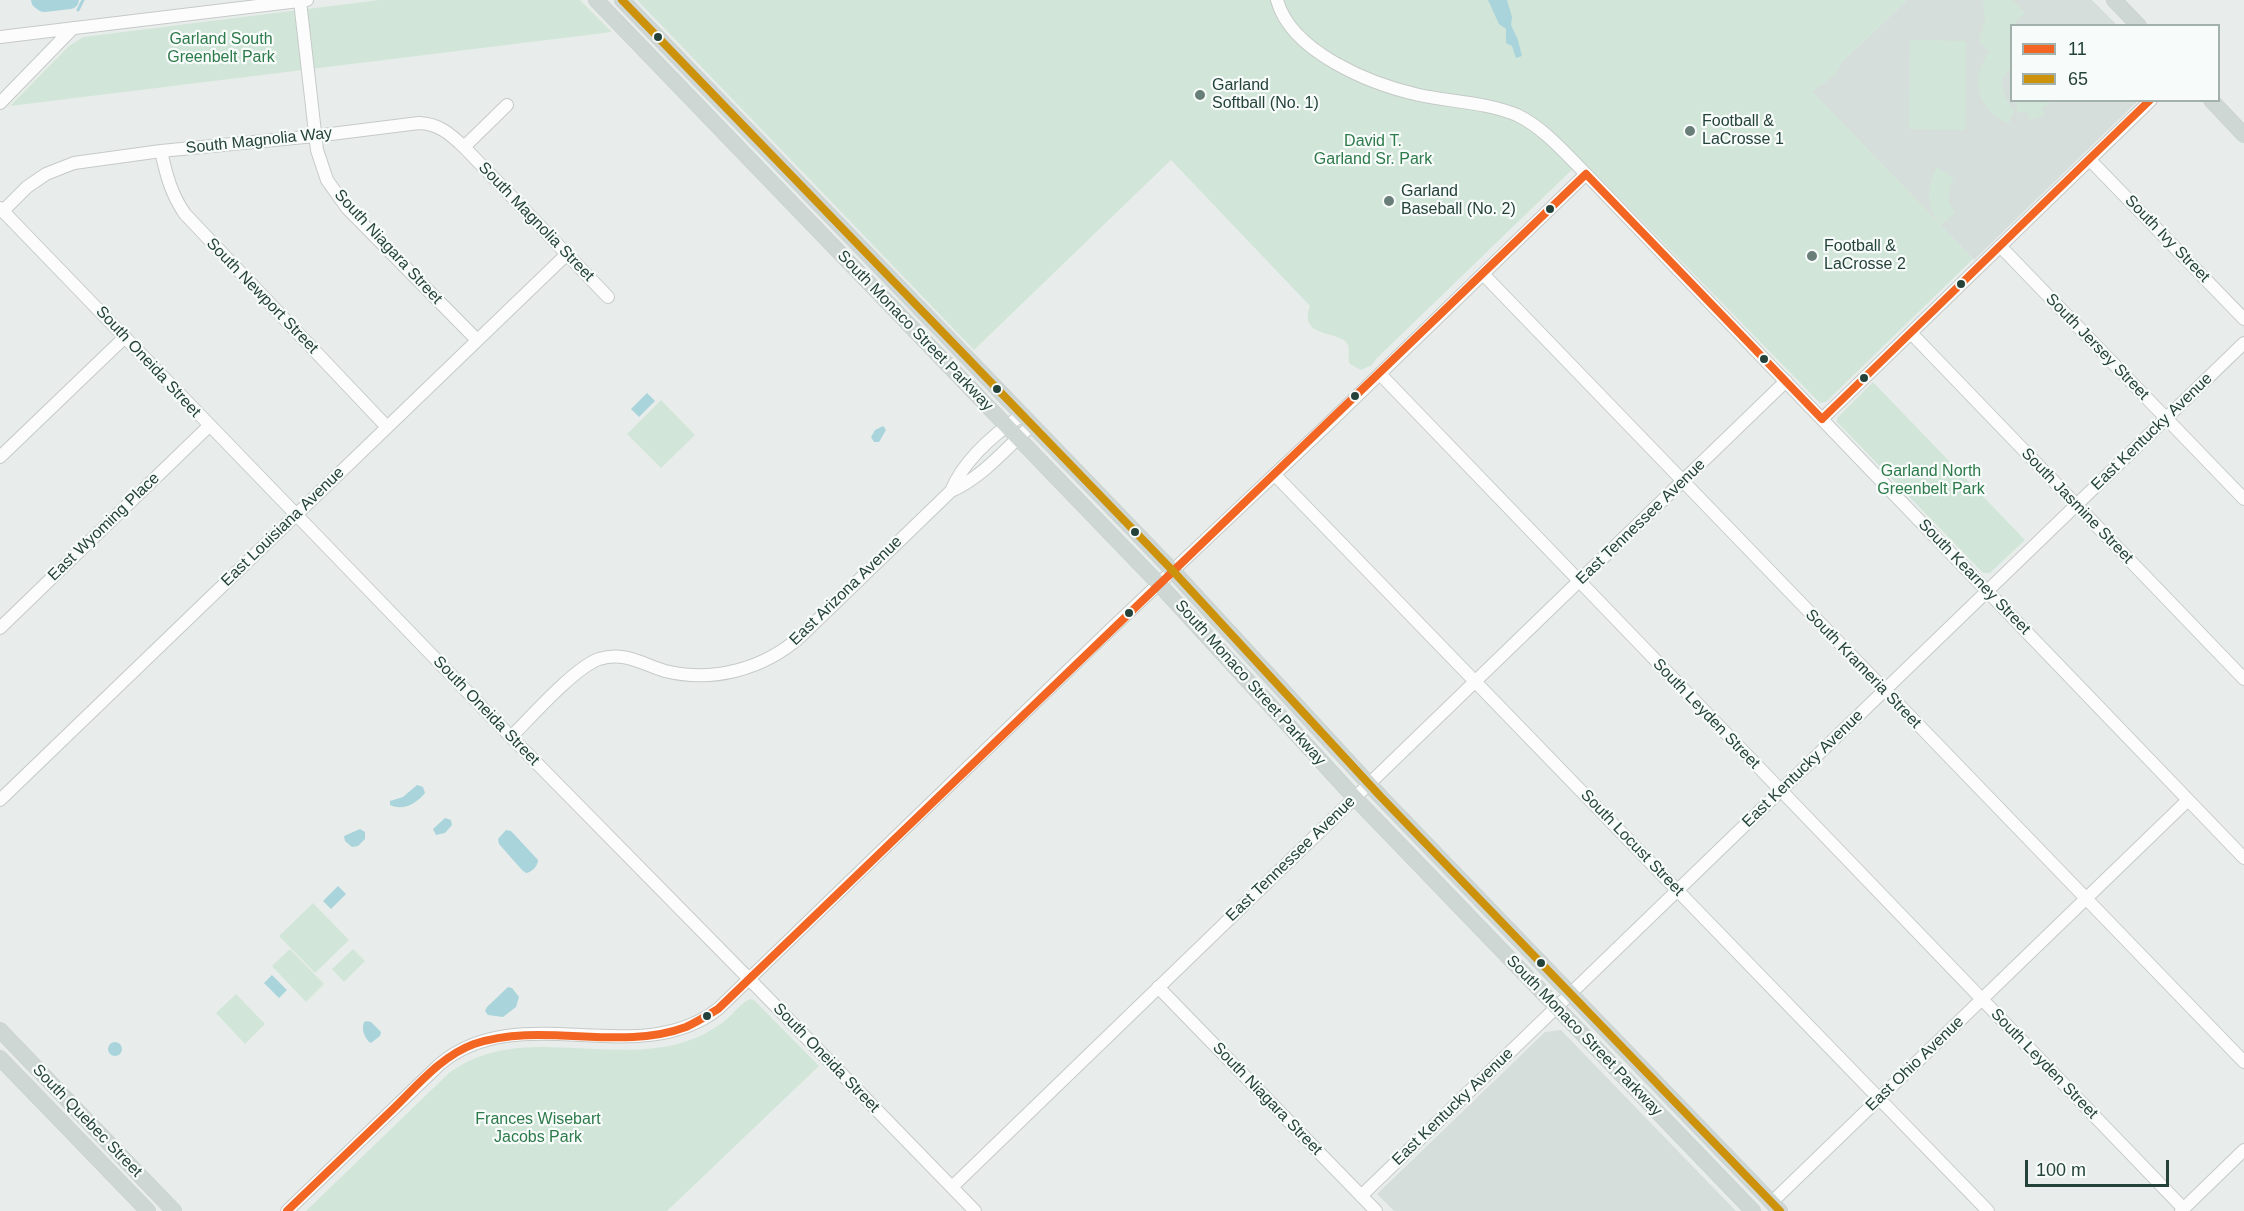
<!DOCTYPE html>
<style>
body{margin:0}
#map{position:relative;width:2244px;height:1211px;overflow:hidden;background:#e8edeb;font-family:Arial,sans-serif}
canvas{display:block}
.legend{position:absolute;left:2010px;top:24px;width:210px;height:78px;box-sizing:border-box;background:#f7fbf9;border:2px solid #a3b1ad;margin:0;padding:8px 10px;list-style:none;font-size:18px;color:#24423a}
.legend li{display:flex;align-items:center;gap:12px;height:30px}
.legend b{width:30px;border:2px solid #a3b1ad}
.scale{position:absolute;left:2025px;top:1160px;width:144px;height:27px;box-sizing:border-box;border:3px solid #24423a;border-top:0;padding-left:8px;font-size:18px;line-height:21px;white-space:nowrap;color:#24423a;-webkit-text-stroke:4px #f7fbf9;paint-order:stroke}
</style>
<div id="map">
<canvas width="2244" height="1211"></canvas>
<ul class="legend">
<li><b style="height:8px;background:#f26522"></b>11</li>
<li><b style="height:8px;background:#cd920c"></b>65</li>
</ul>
<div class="scale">100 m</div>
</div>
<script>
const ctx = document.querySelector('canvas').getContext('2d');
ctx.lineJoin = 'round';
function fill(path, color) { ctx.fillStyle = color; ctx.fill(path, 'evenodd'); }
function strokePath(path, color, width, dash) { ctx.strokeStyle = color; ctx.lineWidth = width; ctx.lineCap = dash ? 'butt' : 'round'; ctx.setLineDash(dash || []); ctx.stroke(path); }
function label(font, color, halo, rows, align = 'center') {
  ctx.font = font + ' Arial,sans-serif'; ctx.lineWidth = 4.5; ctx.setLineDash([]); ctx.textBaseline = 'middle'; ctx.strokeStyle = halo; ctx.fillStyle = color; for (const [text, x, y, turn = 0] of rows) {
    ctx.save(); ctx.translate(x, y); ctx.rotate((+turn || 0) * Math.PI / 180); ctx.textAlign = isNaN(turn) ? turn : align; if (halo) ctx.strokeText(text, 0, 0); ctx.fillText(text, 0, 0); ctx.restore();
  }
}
const built = new Path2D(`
 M1907 0H2092L2117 25 2012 26V100L2138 101 1974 260 1811 91Z
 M1561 1030 1704 1178 1736 1211H1394L1377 1194 1545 1032Z`);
const green = new Path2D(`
 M379 0H580L612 32 10 106 69 46 83 37Z
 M637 0H1907L1842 62C1837 77 1823 83 1812 91L1973 259 1826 402 1820 403 1582 160 1376 359 1372 365 1361 370 1350 364C1347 358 1350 351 1348 345 1342 330 1297 339 1310 306L1171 160 974 350Z
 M1983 0H2012L2025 13 2012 26 2011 42 2009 45 2011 46V68C1996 80 2003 97 2014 110L2009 123C1978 112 1969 79 1989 52L1979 41 1985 20Z
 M1910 40 1966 41 1965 130 1909 129Z
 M2015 101H2049L2050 104 2042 107 2044 116 2029 120 2027 111 2018 113Z
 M1937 167 1954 179C1946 191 1947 202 1955 213L1941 225C1926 208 1926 187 1937 167Z
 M1873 382 2025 540 1990 573H1983L1837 422V418Z
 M661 400 695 435 661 468 627 434Z
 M313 903 349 940 315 973 279 936Z
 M290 949 324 984 306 1002 272 966Z
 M353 949 365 961 344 982 332 969Z
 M236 994 265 1024 245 1044 216 1013Z
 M750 999 754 1000 819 1066 667 1211H306L448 1074C510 1026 592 1059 663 1047 685 1044 708 1034 726 1020 734 1013 741 1003 750 999Z`);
const water = new Path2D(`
 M1488 0H1507L1512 17 1511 25 1518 40 1522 56 1516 58 1512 46 1506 43V29L1499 24Z
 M647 393 655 401 639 417 631 409Z
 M883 426 886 430 879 442H874L871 437 875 430Z
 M417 785 423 787 425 793C416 804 403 811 390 805V801L403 797Z
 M445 818 451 820 452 825 445 833 436 835 433 829Z
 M360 829 365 832V839L358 846 352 847 345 841 344 836Z
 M506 830 511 831 538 860C538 866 532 872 526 873L522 870 499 844 498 839Z
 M338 886 346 894 331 909 323 901Z
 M272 975 287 990 279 998 264 983Z
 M508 987 512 988 519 997 516 1007 503 1017 488 1015 485 1011 487 1007Z
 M365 1021 371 1022 381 1032 380 1036 371 1043C365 1040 360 1027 365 1021Z
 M108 1049a7 7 0 1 1 14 0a7 7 0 1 1-14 0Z`);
const stream = new Path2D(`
 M78 10 83 0`);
const river = new Path2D(`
 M40 0 44 3 70 0`);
const minor = new Path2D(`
 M1277 0C1291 52 1370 84 1419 95 1451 102 1486 102 1517 115 1544 128 1565 153 1586 174L2244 858
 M300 1 317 150 327 180 347 208 477 340
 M0 37 307 0
 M0 103 73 28
 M464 147 507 105
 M161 151C166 174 171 194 185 214L387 427
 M2090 160 2244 319
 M0 208 511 737 759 989 975 1211
 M3 211 27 187 46 174 74 163 161 151 315 136 419 123C439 124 449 133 464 147L608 297
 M2000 246 2244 499
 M1483 274 2244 1062
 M1911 333 2244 679
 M1380 374 2184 1209
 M1822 419 2151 100
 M0 457 125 337
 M1275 475 1988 1211
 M951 491C964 460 994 434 1022 415
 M0 628 209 426
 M511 737C531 717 574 668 599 659 624 651 642 664 665 671 713 683 764 669 801 636L951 491C983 477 1006 448 1032 425
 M0 800 567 254
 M1158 987 1376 1211
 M952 1187 1786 381
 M1361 1196 2244 343
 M1772 1202 2188 800
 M287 1211 440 1064C520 997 637 1072 718 1009L1111 629 1327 425 1586 174
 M2181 1211 2244 1150`);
const major = new Path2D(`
 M596 0 1159 584 1354 797 1753 1211
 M622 0 1173 571 1381 797 1780 1211
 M2114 0 2139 26
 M2211 100 2244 135
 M0 1030 174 1211
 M0 1058 148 1211`);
const bus1 = new Path2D(`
 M1586 174 1822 419
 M1822 419 2150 100
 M287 1211C322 1177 357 1144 392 1110 416 1087 441 1056 474 1044 542 1021 619 1052 686 1027 697 1022 708 1015 718 1009L1586 174`);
const bus2 = new Path2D(`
 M622 0 1173 571 1381 797 1780 1211`);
const markers = [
 [658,37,5,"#24423a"],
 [1200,95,6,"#697e78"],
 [1690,131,6,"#697e78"],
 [1389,201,6,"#697e78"],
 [1550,209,5,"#24423a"],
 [1812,256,6,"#697e78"],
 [1961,284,5,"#24423a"],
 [1764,359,5,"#24423a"],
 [1864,378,5,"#24423a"],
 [997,389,5,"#24423a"],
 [1355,396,5,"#24423a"],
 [1135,532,5,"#24423a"],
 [1129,613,5,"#24423a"],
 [1541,963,5,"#24423a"],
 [707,1016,5,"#24423a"]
];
const parkNames = [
 ["Garland South",221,40],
 ["Greenbelt Park",221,58],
 ["David T.",1373,142],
 ["Garland Sr. Park",1373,160],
 ["Garland North",1931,472],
 ["Greenbelt Park",1931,490],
 ["Frances Wisebart",538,1120],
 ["Jacobs Park",538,1138]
];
const poiNames = [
 ["Garland",1212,86],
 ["Softball (No. 1)",1212,104],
 ["Football &",1702,122],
 ["LaCrosse 1",1702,140],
 ["Garland",1401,192],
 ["Baseball (No. 2)",1401,210],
 ["Football &",1824,247],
 ["LaCrosse 2",1824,265]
];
const streetNames = [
 ["South Magnolia Way",259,141,-6],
 ["South Magnolia Street",536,222,46],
 ["South Ivy Street",2167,239,46],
 ["South Niagara Street",388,247,47],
 ["South Newport Street",262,296,46],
 ["South Monaco Street Parkway",915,331,46],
 ["South Jersey Street",2097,347,46],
 ["South Oneida Street",148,362,47],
 ["East Kentucky Avenue",2152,432,-44],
 ["South Jasmine Street",2077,506,46],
 ["East Tennessee Avenue",1641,522,-44],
 ["East Wyoming Place",104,527,-44],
 ["East Louisiana Avenue",283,527,-44],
 ["South Kearney Street",1974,577,46],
 ["East Arizona Avenue",846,591,-44],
 ["South Krameria Street",1863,669,46],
 ["South Monaco Street Parkway",1250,683,48],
 ["South Oneida Street",486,711,46],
 ["South Leyden Street",1706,714,46],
 ["East Kentucky Avenue",1803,769,-44],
 ["South Locust Street",1632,843,46],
 ["East Tennessee Avenue",1291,859,-44],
 ["South Monaco Street Parkway",1584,1036,46],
 ["South Oneida Street",826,1058,46],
 ["East Ohio Avenue",1915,1064,-44],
 ["South Leyden Street",2044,1064,46],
 ["South Niagara Street",1267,1099,46],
 ["East Kentucky Avenue",1453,1107,-44],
 ["South Quebec Street",87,1121,46]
];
fill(built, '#d6dedb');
fill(green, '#d1e6d8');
fill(water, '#a9d4db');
strokePath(stream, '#a9d4db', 3);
strokePath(river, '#a9d4db', 18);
strokePath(minor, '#c5cac8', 14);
strokePath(major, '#c3ccc9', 16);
strokePath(minor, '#fcfcfc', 12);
strokePath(major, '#cfd7d5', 15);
strokePath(bus1, '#f26522', 8);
strokePath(bus2, '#cd920c', 8);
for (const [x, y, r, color] of markers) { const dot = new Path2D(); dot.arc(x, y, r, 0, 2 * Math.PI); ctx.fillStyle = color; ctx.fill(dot); strokePath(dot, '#f7fbf9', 2); }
label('16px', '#2d7a4b', '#f7fbf9', parkNames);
label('16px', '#24423a', '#f7fbf9', poiNames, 'left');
label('16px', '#24423a', '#f7fbf9', streetNames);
</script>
